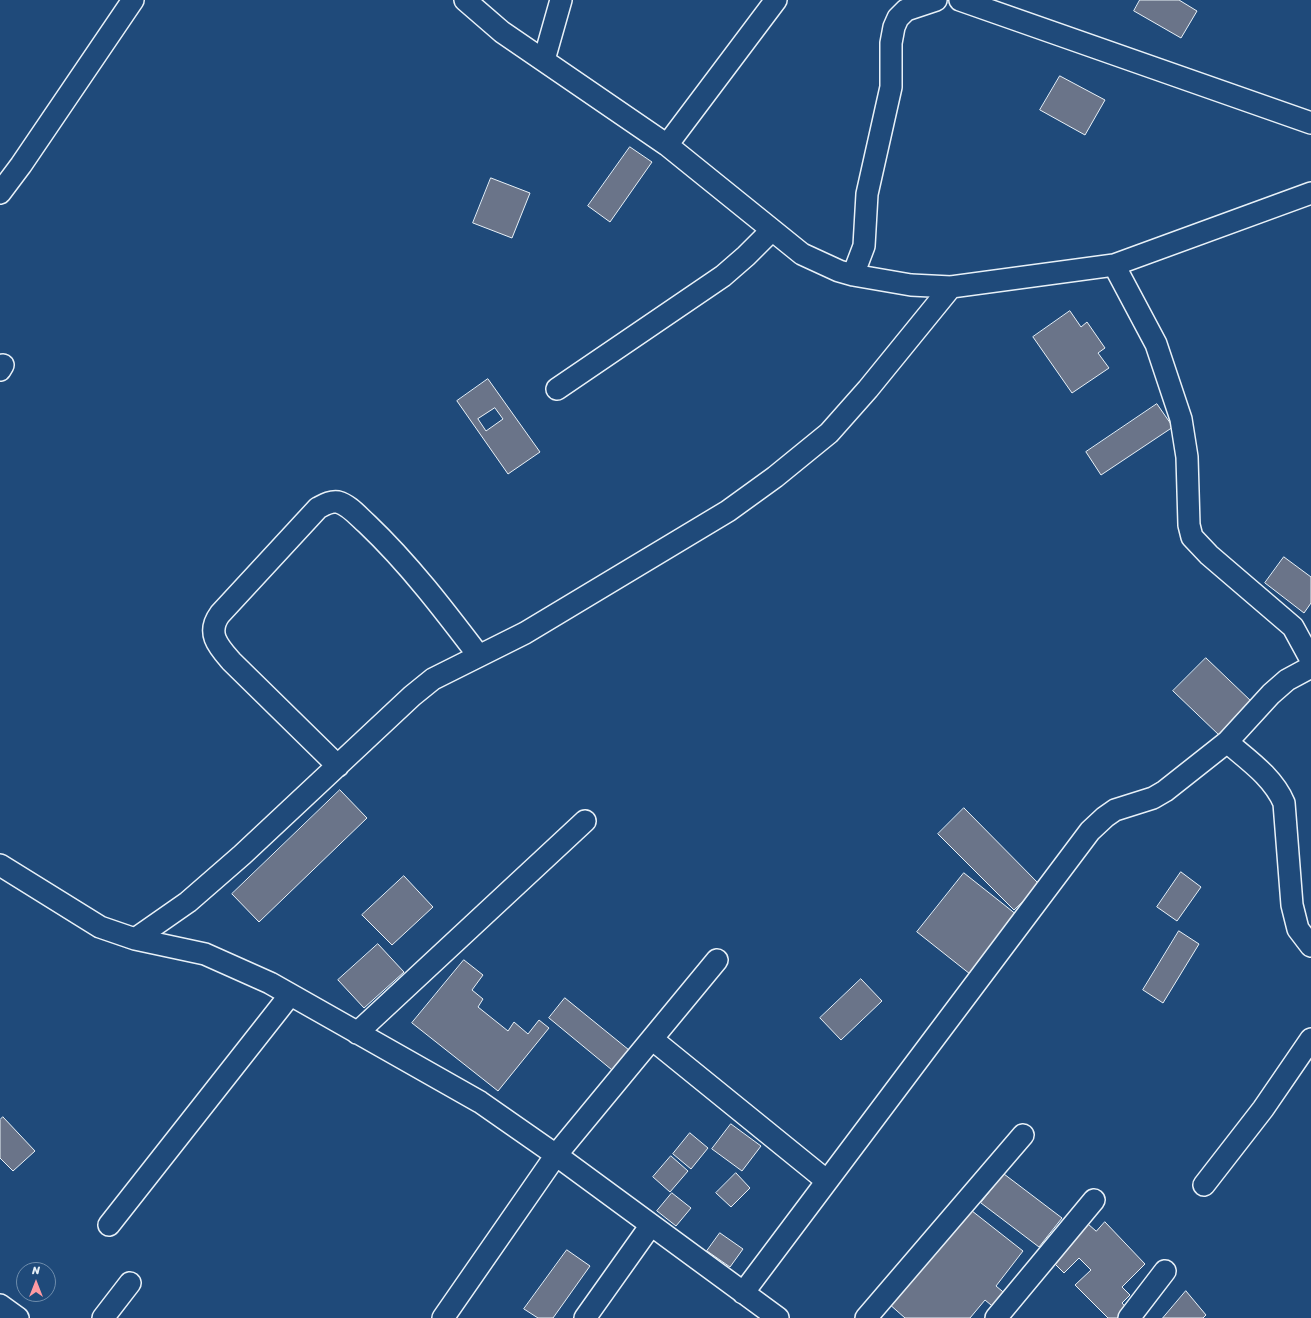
<!DOCTYPE html>
<style>
body{margin:0}
#map{position:relative;width:1311px;height:1318px;overflow:hidden;background:#1f4a7a;font-family:Sriracha,sans-serif}
canvas{display:block}
.north{position:absolute;left:16px;top:1262px;width:40px;height:40px;box-sizing:border-box;background:#1f4a7a;border:1px solid #6f8dac;border-radius:50%;rotate:0deg;font-size:11px;font-weight:700;line-height:16px;text-align:center;color:#e8f1f8}
.north::after{content:'';display:block;margin:auto;width:14px;height:18px;background:#ff9aa2;clip-path:polygon(50% 0,100% 100%,50% 72%,0 100%)}
</style>
<div id="map">
<canvas width="1311" height="1318"></canvas>
<div class="north">N</div>
</div>
<script>
const ctx = document.querySelector('canvas').getContext('2d');
ctx.lineJoin = 'round';
function fill(path, color) { ctx.fillStyle = color; ctx.fill(path, 'evenodd'); }
function strokePath(path, color, width, dash) { ctx.strokeStyle = color; ctx.lineWidth = width; ctx.lineCap = dash ? 'butt' : 'round'; ctx.setLineDash(dash || []); ctx.stroke(path); }
const building = new Path2D(`
 M1140 0H1179L1197 11 1181 38 1134 11Z
 M1060 76 1105 100 1085 135 1040 110Z
 M630 147 652 162 610 222 588 206Z
 M491 178 530 193 512 238 473 223Z
 M1070 311 1081 327 1087 322 1105 348 1098 353 1109 368 1072 393 1033 337Z
 M488 379 540 452 508 474 457 401ZM495 408 503 419 486 431 478 419Z
 M1157 404 1173 427 1101 475 1086 452Z
 M1284 557 1311 577V603L1304 613 1265 583Z
 M1206 658 1252 702 1220 736 1173 691Z
 M340 790 367 818 259 922 232 894Z
 M964 808 1040 885 1014 910 938 834Z
 M1181 872 1201 887 1177 921 1157 907Z
 M964 873 1017 915 970 974 917 932Z
 M404 876 433 907 392 945 362 915Z
 M1179 931 1199 944 1163 1003 1143 990Z
 M378 944 404 972 364 1008 338 980Z
 M464 960 483 975 472 990 483 999 478 1007 508 1031 514 1022 528 1034 539 1020 549 1028 498 1091 412 1023Z
 M861 979 882 1001 841 1040 820 1018Z
 M565 998 629 1050 612 1070 549 1018Z
 M3 1117 35 1151 13 1171 0 1158V1120Z
 M731 1124 761 1146 742 1171 712 1149Z
 M690 1133 708 1148 691 1169 673 1154Z
 M671 1156 688 1171 670 1192 653 1177Z
 M736 1173 750 1188 731 1207 716 1193Z
 M1004 1174 1062 1218 1039 1247 981 1203Z
 M672 1193 691 1208 676 1226 657 1211Z
 M967 1207 1023 1251 996 1286 1008 1296 997 1310 985 1300 970 1318H905L888 1303Z
 M1105 1222 1145 1264 1122 1287 1130 1295 1122 1303 1130 1312 1123 1318H1108L1075 1285 1091 1270 1079 1258 1064 1273 1051 1260 1088 1224 1096 1231Z
 M720 1233 743 1249 730 1267 707 1251Z
 M567 1250 590 1266 553 1318H538L524 1309Z
 M1186 1291 1206 1315 1203 1318H1163Z`);
const minor = new Path2D(`
 M465 0 502 32 667 145 802 254 839 271 853 275 911 285 951 287 1114 265 1311 193
 M960 0 1311 123
 M544 60 561 0
 M667 145 776 0
 M0 193 21 165 133 0
 M1114 265 1156 344 1181 419 1187 457 1189 525 1192 537 1209 555 1293 627 1311 660
 M853 275 864 246 867 194 891 87V43L894 27 898 18 906 10 936 0
 M0 370 3 365
 M557 389 723 276 746 256 772 230
 M1227 742C1248 760 1273 777 1284 803L1292 905 1298 929 1311 946
 M338 766 231 661C218 646 206 633 220 614L318 508C324 505 330 501 338 502 349 505 358 516 367 524 409 564 444 610 479 656
 M0 865 100 927 135 939 205 954 270 983 480 1102 556 1155 778 1318
 M135 939 188 902 242 855 412 696 433 679 525 633 728 511 775 477 829 433 868 389 951 287
 M357 1033 585 821
 M652 1039 827 1181
 M1204 1185 1263 1109 1311 1039
 M109 1225 290 995
 M743 1293 1090 831 1105 817 1115 810 1153 798 1165 791 1227 742 1271 694 1287 680 1311 667
 M0 1305 18 1318
 M103 1318 130 1283
 M443 1318 556 1155 717 960
 M585 1318 651 1225
 M866 1318 1023 1135
 M996 1318 1094 1200
 M1129 1318 1165 1271`);
fill(building, '#6a7489');
strokePath(building, '#e8f1f8', 1);
strokePath(minor, '#e8f1f8', 24);
strokePath(minor, '#1f4a7a', 21);
</script>
